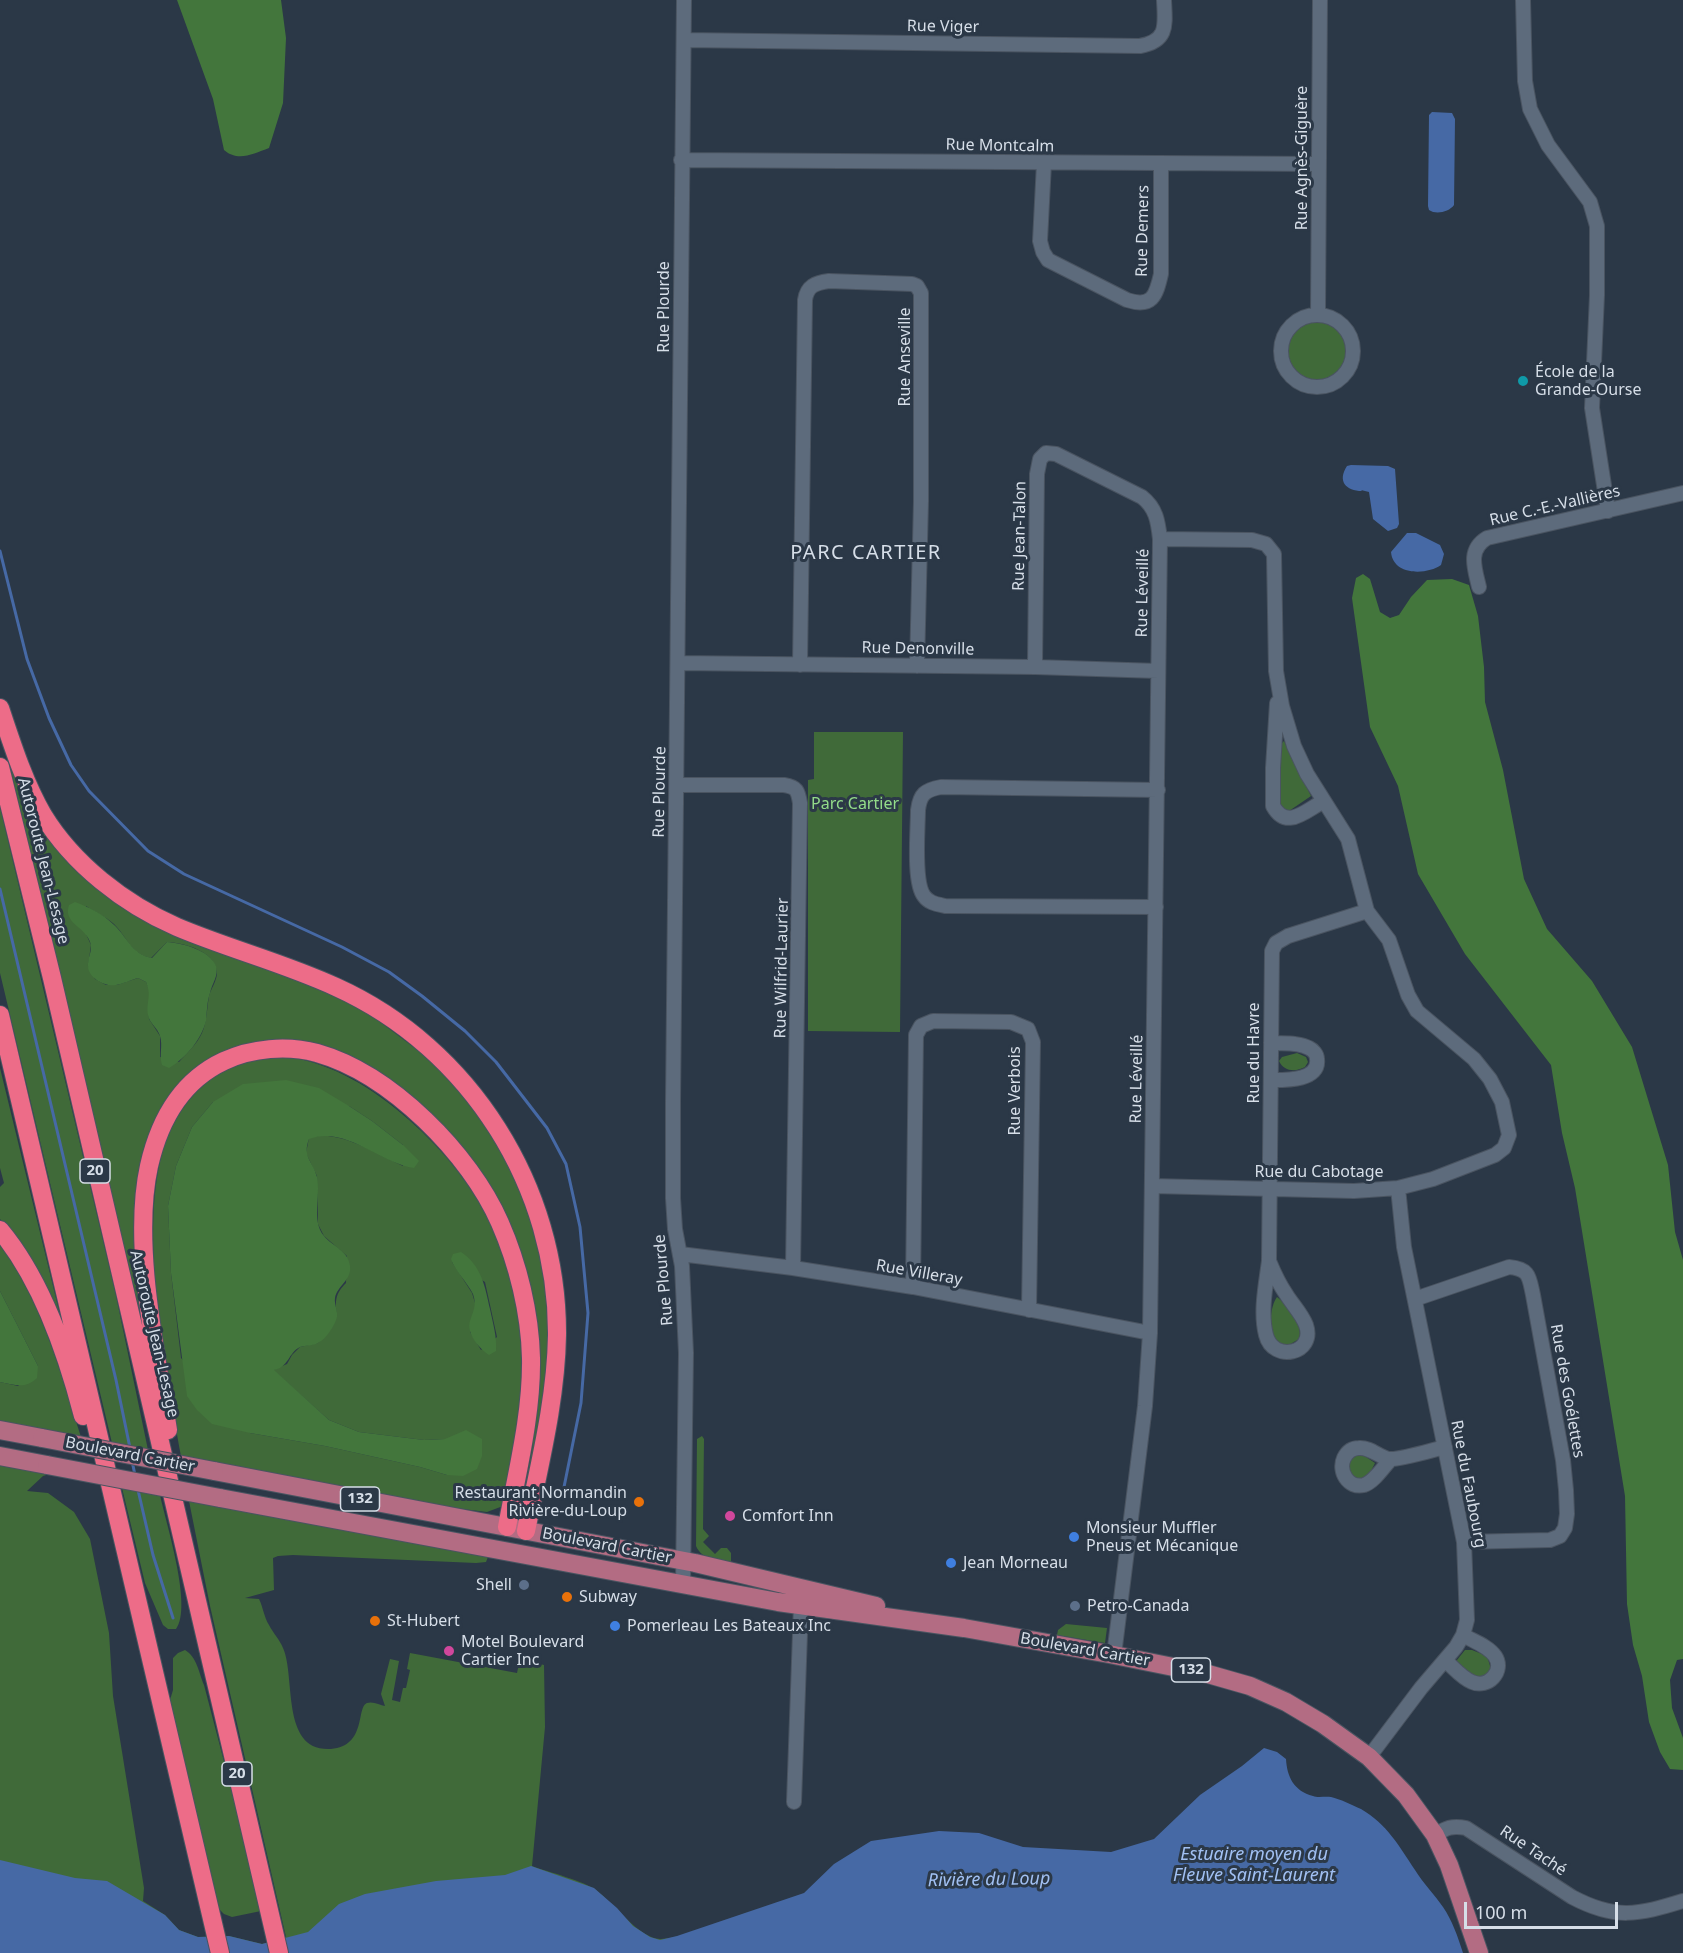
<!DOCTYPE html>
<meta charset="utf-8">
<style>
body{margin:0}
#map{position:relative;width:1683px;height:1953px;overflow:hidden;background:#2b3847;font-family:"Noto Sans",sans-serif}
canvas{display:block}
.scale{position:absolute;left:1464px;top:1902px;width:154px;height:27px;box-sizing:border-box;border:3px solid #d6dee8;border-top:0;padding-left:8px;font-size:18px;line-height:21px;white-space:nowrap;color:#d6dee8;-webkit-text-stroke:4px #2b3847;paint-order:stroke}
</style>
<div id="map">
<canvas width="1683" height="1953"></canvas>
<div class="scale">100 m</div>
</div>
<script>
const ctx = document.querySelector('canvas').getContext('2d');
ctx.lineJoin = 'round';
function fill(path, color) { ctx.fillStyle = color; ctx.fill(path, 'evenodd'); }
function strokePath(path, color, width, dash) { ctx.strokeStyle = color; ctx.lineWidth = width; ctx.lineCap = dash ? 'butt' : 'round'; ctx.setLineDash(dash || []); ctx.stroke(path); }
function label(font, color, halo, rows, align = 'center') {
  ctx.font = font + ' "Noto Sans",sans-serif'; ctx.lineWidth = 6; ctx.setLineDash([]); ctx.textBaseline = 'middle'; ctx.strokeStyle = halo; ctx.fillStyle = color; for (const [text, x, y, turn = 0] of rows) {
    ctx.save(); ctx.translate(x, y); ctx.rotate((+turn || 0) * Math.PI / 180); ctx.textAlign = isNaN(turn) ? turn : align; if (halo) ctx.strokeText(text, 0, 0); ctx.fillText(text, 0, 0); ctx.restore();
  }
}
const green = new Path2D(`
 M1288 351a29 29 0 1 1 58 0a29 29 0 1 1-58 0Z
 M814 732H903L900 1032 808 1031V780L814 779Z
 M1284 741 1311 796 1289 811 1284 810 1281 806V744Z
 M8 758 78 870 359 1006 440 1067 483 1120 513 1169 542 1255 550 1327 547 1398 526 1497 523 1496 532 1450 538 1397 497 1205 364 1068 239 1048 155 1127 146 1327 142 1328ZM86 906C95 912 106 917 114 924 127 937 131 954 151 958L167 942C186 943 217 952 217 974 216 982 211 989 209 996 207 1007 207 1022 202 1033 197 1044 187 1053 179 1062L160 1057V1036L149 1019 148 1006 151 992 146 982 138 978 117 985H106L95 979 88 966 91 945 86 934Z
 M0 807 115 1291 148 1450 112 1443 0 973Z
 M1297 1053 1306 1057 1308 1062 1305 1067C1296 1072 1284 1072 1279 1061L1282 1057Z
 M289 1057C334 1064 374 1089 408 1119 484 1185 522 1266 523 1367 524 1413 512 1461 503 1506L487 1512 438 1506 181 1456C166 1367 139 1241 162 1153 170 1124 187 1097 211 1079 223 1071 238 1062 252 1059 264 1057 277 1057 289 1057ZM213 1102 349 1106 372 1121 403 1145V1166C377 1154 337 1128 309 1138L306 1153 317 1176 318 1224 324 1236 347 1256 346 1283C335 1294 335 1301 337 1316L318 1343 300 1347 292 1355 287 1364 273 1370 329 1420 359 1432 424 1440 445 1439 447 1475 420 1467 325 1446 250 1433 181 1358 171 1273 168 1206 176 1166 192 1127ZM452 1262 485 1282 497 1337 481 1350 470 1332 475 1312V1303L472 1293Z
 M0 1068 62 1323 23 1248 0 1219V1187L4 1183 0 1168Z
 M0 1245C41 1300 61 1373 81 1437L0 1422V1382L18 1386 38 1366 0 1291Z
 M1277 1297C1288 1306 1304 1324 1299 1339L1287 1346C1286 1346 1280 1344 1278 1343 1267 1334 1270 1306 1277 1297Z
 M702 1436 704 1439 703 1529 709 1536 703 1542 715 1554 721 1548H727L731 1553V1562C717 1559 702 1560 696 1546L697 1439Z
 M1359 1454 1363 1455 1375 1463 1369 1475 1362 1480C1345 1477 1344 1461 1359 1454Z
 M0 1464 53 1473 43 1476 27 1491 48 1493 74 1512 90 1539 109 1633 113 1696 144 1888 143 1901 165 1915 179 1930 198 1937 229 1936 262 1944 286 1937 210 1606 189 1501 488 1557 486 1562 476 1563 293 1555 278 1556 273 1558 274 1590 245 1598 259 1599C263 1607 264 1617 269 1625 273 1633 280 1640 283 1648 296 1677 280 1752 331 1749 367 1746 356 1707 367 1703 373 1701 380 1705 385 1706L381 1694 390 1659 399 1661 392 1700 400 1702 403 1688H406L410 1670 407 1669 410 1653 517 1673 520 1659 544 1665 545 1727 532 1866C548 1872 584 1881 596 1890 613 1903 641 1940 661 1939 684 1938 726 1920 749 1912L647 1953H0Z
 M122 1488 160 1495C166 1523 193 1607 176 1629H168L163 1625 145 1583Z
 M1066 1624 1107 1628 1105 1643 1057 1635 1058 1630Z
 M185 1650C197 1657 199 1673 204 1685L245 1842 261 1911 232 1917 224 1914 218 1908 170 1700 173 1690V1658L178 1653Z
 M1465 1650H1472L1487 1656 1491 1669 1487 1677 1476 1678 1457 1664V1660Z`);
const forest = new Path2D(`
 M177 0H281L286 38 283 103 269 148C253 154 238 162 224 150L213 99Z
 M1363 574 1370 579 1380 612 1390 618 1399 615 1411 597 1427 580 1452 579 1469 585 1478 616 1484 667 1485 702 1503 770 1524 879 1547 929 1592 981 1632 1047 1668 1165 1675 1232 1683 1260V1659L1677 1660 1670 1680 1672 1708 1683 1738V1770L1670 1769 1660 1752 1649 1722 1642 1676 1633 1645 1627 1604 1625 1496 1575 1188 1562 1133 1551 1065 1465 954 1418 874 1398 786 1370 727 1352 598 1356 578Z
 M75 902C89 907 103 914 113 924 127 936 131 954 152 958L167 942C182 943 210 950 216 966 219 976 212 983 210 993 207 1001 207 1012 206 1021 201 1040 186 1058 169 1068L162 1065C159 1055 163 1045 160 1036 158 1028 149 1023 148 1015 146 1001 152 996 146 982L138 978C131 980 123 984 116 985 105 987 88 978 88 966 88 953 96 948 86 935 78 924 64 921 69 905Z
 M286 1080 319 1088 349 1106 372 1121 403 1145 419 1161 414 1168C380 1163 345 1125 309 1139 302 1157 313 1161 317 1177 321 1196 311 1220 324 1236 333 1247 348 1250 350 1266 352 1280 337 1286 335 1298 334 1304 338 1311 337 1317 335 1325 326 1339 318 1343 313 1346 306 1345 300 1347 288 1353 289 1367 274 1370L329 1420 359 1432 424 1440 445 1439 466 1430 482 1439V1456L477 1469 463 1476 447 1475 420 1467 325 1446 250 1433 212 1424 197 1410 187 1396 171 1273 168 1206 176 1166 192 1127 213 1102 243 1084Z
 M461 1252C482 1266 485 1287 490 1309 493 1324 497 1336 496 1351L489 1355C480 1349 466 1334 470 1321 473 1311 477 1306 473 1294 467 1282 455 1271 451 1259L453 1254Z
 M0 1291 38 1366 37 1378C25 1389 16 1385 0 1382Z`);
const water = new Path2D(`
 M1432 112 1452 113 1455 119 1454 205C1449 212 1436 215 1429 210L1428 206 1429 115Z
 M1351 465 1388 466 1395 469 1399 524 1397 528 1388 531 1373 519 1369 492 1361 490 1362 491C1346 491 1337 481 1347 466Z
 M1407 533H1416L1440 545 1444 554 1441 565C1427 575 1393 576 1391 552Z
 M1264 1748 1277 1752 1286 1759C1287 1777 1294 1791 1313 1796 1318 1798 1325 1796 1331 1797 1340 1799 1352 1805 1361 1809 1387 1824 1399 1846 1415 1870 1423 1883 1434 1894 1443 1907 1452 1920 1458 1937 1463 1953H0V1860L75 1878 107 1881 165 1915 179 1930 198 1937 229 1936 262 1944 308 1932 339 1904 365 1894 436 1881 505 1875 531 1866 594 1888 617 1908 633 1926 650 1937 660 1940 677 1936 804 1893 834 1864 871 1841 939 1831 979 1833 1023 1847 1111 1852 1154 1839 1200 1795 1242 1766Z`);
const stream = new Path2D(`
 M0 551 27 659 49 718 71 765 89 791 148 851 184 874 342 947 389 972 422 996 465 1031 496 1062 547 1128 566 1164 580 1227 588 1313 581 1403 563 1492
 M0 889 116 1380 130 1448
 M132 1461 135 1475
 M138 1490 153 1555 173 1618`);
const minor = new Path2D(`
 M1523 0 1525 81 1530 109 1548 145 1590 202 1597 226V295L1592 408 1608 511
 M684 40 1140 46C1169 41 1165 24 1164 0
 M681 160 1318 164
 M1044 163 1040 241 1043 252 1048 260 1127 300C1152 308 1156 296 1161 274V164
 M1318 315 1320 0
 M1281 351a36 36 0 1 1 72 0a36 36 0 1 1-72 0Z
 M1479 587C1475 569 1467 550 1487 538L1683 493
 M678 663 1035 667 1158 671
 M800 665 805 300C807 286 815 283 829 281L912 284 917 286 921 293V501L917 666
 M1035 667 1037 474 1040 459 1046 453 1056 454 1142 497C1156 508 1158 521 1160 539L1150 1333 1145 1406 1114 1655
 M1277 703 1273 768V806C1287 831 1306 810 1324 801
 M677 785H784C797 787 798 791 800 803L793 1268
 M1156 907 945 906C936 904 929 903 924 896 913 882 918 829 918 810 920 794 925 790 941 787L1158 790
 M1271 1043C1283 1044 1298 1042 1309 1048 1313 1050 1317 1054 1317 1059 1320 1081 1285 1080 1271 1080
 M1152 1186 1354 1191 1398 1188 1433 1179 1495 1155 1504 1148 1509 1135 1502 1102 1490 1079 1474 1059 1417 1011 1408 995 1389 940 1367 911 1348 839 1307 774 1294 746 1282 706 1276 671 1274 554 1266 544 1252 540 1160 539
 M680 1254 793 1268 913 1287 1150 1333
 M1269 1261C1274 1273 1279 1284 1286 1294 1292 1304 1302 1314 1306 1325 1316 1354 1273 1363 1266 1335 1260 1312 1266 1284 1269 1261L1272 951 1276 943 1288 936 1367 911
 M913 1287 916 1035 921 1026 933 1021 1011 1022 1028 1029 1033 1042 1029 1310
 M1415 1299 1509 1267C1530 1269 1529 1277 1533 1295L1563 1460 1566 1490 1567 1514 1565 1528 1560 1536 1550 1540 1464 1542
 M1391 1459C1384 1466 1374 1482 1364 1485 1348 1489 1338 1471 1344 1458 1347 1452 1352 1448 1359 1448 1370 1447 1379 1457 1389 1459 1401 1460 1432 1450 1445 1447
 M683 1584 686 1353 682 1266 675 1229 673 1198V1103L684 0
 M1446 1661C1454 1668 1462 1678 1472 1682 1488 1689 1505 1671 1495 1656 1488 1646 1473 1641 1463 1635
 M1369 1757 1421 1688 1456 1647 1463 1635 1467 1620 1464 1542 1404 1247 1398 1188
 M794 1802 801 1605 803 1596
 M1435 1835C1446 1828 1452 1825 1466 1828L1572 1897C1615 1920 1638 1915 1683 1901`);
const major = new Path2D(`
 M0 1430 42 1438
 M0 1456 47 1465
 M214 1471 695 1563 876 1606
 M220 1498 778 1602 964 1628 1109 1654 1208 1674 1250 1686 1286 1702 1323 1724 1369 1757 1406 1795 1435 1835 1449 1865 1479 1953`);
const highway = new Path2D(`
 M0 708C12 744 24 782 43 815 73 864 124 904 177 927 229 949 284 963 336 987 471 1048 558 1188 557 1335 556 1401 539 1466 526 1531
 M0 767 52 978 279 1953
 M0 1015 220 1953
 M0 1230C41 1279 67 1354 83 1416
 M168 1430C156 1352 132 1243 149 1166 159 1122 181 1081 224 1061 252 1048 287 1045 317 1053 391 1074 470 1154 500 1223 518 1264 530 1313 531 1358 532 1414 517 1472 507 1527`);
const majorBridge = new Path2D(`
 M42 1438 214 1471
 M47 1465 220 1498`);
const markers = [
 [1523,381,6,"#0f9aa8"],
 [639,1502,6,"#e8710a"],
 [730,1516,6,"#d1479c"],
 [1074,1537,6,"#3f7fe0"],
 [951,1563,6,"#3f7fe0"],
 [524,1585,6,"#5c6f8a"],
 [567,1597,6,"#e8710a"],
 [1075,1606,6,"#5c6f8a"],
 [375,1621,6,"#e8710a"],
 [615,1626,6,"#3f7fe0"],
 [449,1651,6,"#d1479c"]
];
const shields = [
 [95,1171,30],
 [360,1499,39],
 [1191,1670,39],
 [237,1774,30]
];
const shieldNames = [
 ["20",95,1171],
 ["132",360,1499],
 ["132",1191,1670],
 ["20",237,1774]
];
const streetNames = [
 ["Rue Viger",943,27,1],
 ["Rue Montcalm",1000,146,1],
 ["Rue Agnès-Giguère",1302,158,-90],
 ["Rue Demers",1143,231,-89],
 ["Rue Plourde",664,307,-90],
 ["Rue Anseville",905,357,-90],
 ["Rue C.-E.-Vallières",1555,506,-13],
 ["Rue Jean-Talon",1020,536,-89],
 ["Rue Léveillé",1143,593,-89],
 ["Rue Denonville",918,649,1],
 ["Rue Plourde",660,792,-89],
 ["Autoroute Jean-Lesage",43,861,76],
 ["Rue Wilfrid-Laurier",782,968,-89],
 ["Rue du Havre",1254,1053,-90],
 ["Rue Léveillé",1137,1079,-89],
 ["Rue Verbois",1015,1091,-90],
 ["Rue du Cabotage",1319,1172],
 ["Rue Villeray",919,1273,10],
 ["Rue Plourde",664,1280,-95],
 ["Autoroute Jean-Lesage",154,1334,77],
 ["Rue des Goélettes",1567,1391,80],
 ["Boulevard Cartier",130,1455,11],
 ["Rue du Faubourg",1468,1484,79],
 ["Boulevard Cartier",607,1546,11],
 ["Boulevard Cartier",1085,1650,10],
 ["Rue Taché",1533,1851,34]
];
const poiNames = [
 ["École de la",1535,372],
 ["Grande-Ourse",1535,390],
 ["Restaurant Normandin",627,1493,"right"],
 ["Rivière-du-Loup",627,1511,"right"],
 ["Comfort Inn",742,1516],
 ["Monsieur Muffler",1086,1528],
 ["Pneus et Mécanique",1086,1546],
 ["Jean Morneau",963,1563],
 ["Shell",512,1585,"right"],
 ["Subway",579,1597],
 ["Petro-Canada",1087,1606],
 ["St-Hubert",387,1621],
 ["Pomerleau Les Bateaux Inc",627,1626],
 ["Motel Boulevard",461,1642],
 ["Cartier Inc",461,1660]
];
const parkNames = [
 ["Parc Cartier",855,804]
];
const waterNames = [
 ["Estuaire moyen du",1254,1855],
 ["Fleuve Saint-Laurent",1254,1876],
 ["Rivière du Loup",989,1880,-1]
];
const quarterNames = [
 ["PARC CARTIER",866,553]
];
fill(green, '#406a39');
fill(forest, '#43763c');
fill(water, '#4669a5');
strokePath(stream, '#4669a5', 3);
strokePath(minor, '#4a5461', 16);
strokePath(major, '#4a5461', 20);
strokePath(highway, '#4a5461', 20);
strokePath(minor, '#5d6b7c', 14);
strokePath(major, '#b36c83', 18);
strokePath(highway, '#ed6c88', 18);
strokePath(majorBridge, '#4a5461', 20, []);
strokePath(majorBridge, '#b36c83', 18);
for (const [x, y, r, color] of markers) { const dot = new Path2D(); dot.arc(x, y, r, 0, 2 * Math.PI); ctx.fillStyle = color; ctx.fill(dot); strokePath(dot, '#2b3847', 2); }
for (const [x, y, w] of shields) { const box = new Path2D(); box.roundRect(x - w / 2, y - 12, w, 24, 4.5); ctx.fillStyle = '#2b3847'; ctx.fill(box); strokePath(box, '#d6dee8', 1.5); }
label('bold 15px', '#d6dee8', null, shieldNames);
label('16px', '#d6dee8', '#2b3847', streetNames);
label('16px', '#d6dee8', '#2b3847', poiNames, 'left');
label('16px', '#93db89', '#2b3847', parkNames);
label('italic 18px', '#a1c0f3', '#2b3847', waterNames);
ctx.letterSpacing = '1.5px';
label('20px', '#d6dee8', '#2b3847', quarterNames);
ctx.letterSpacing = '0px';
</script>
